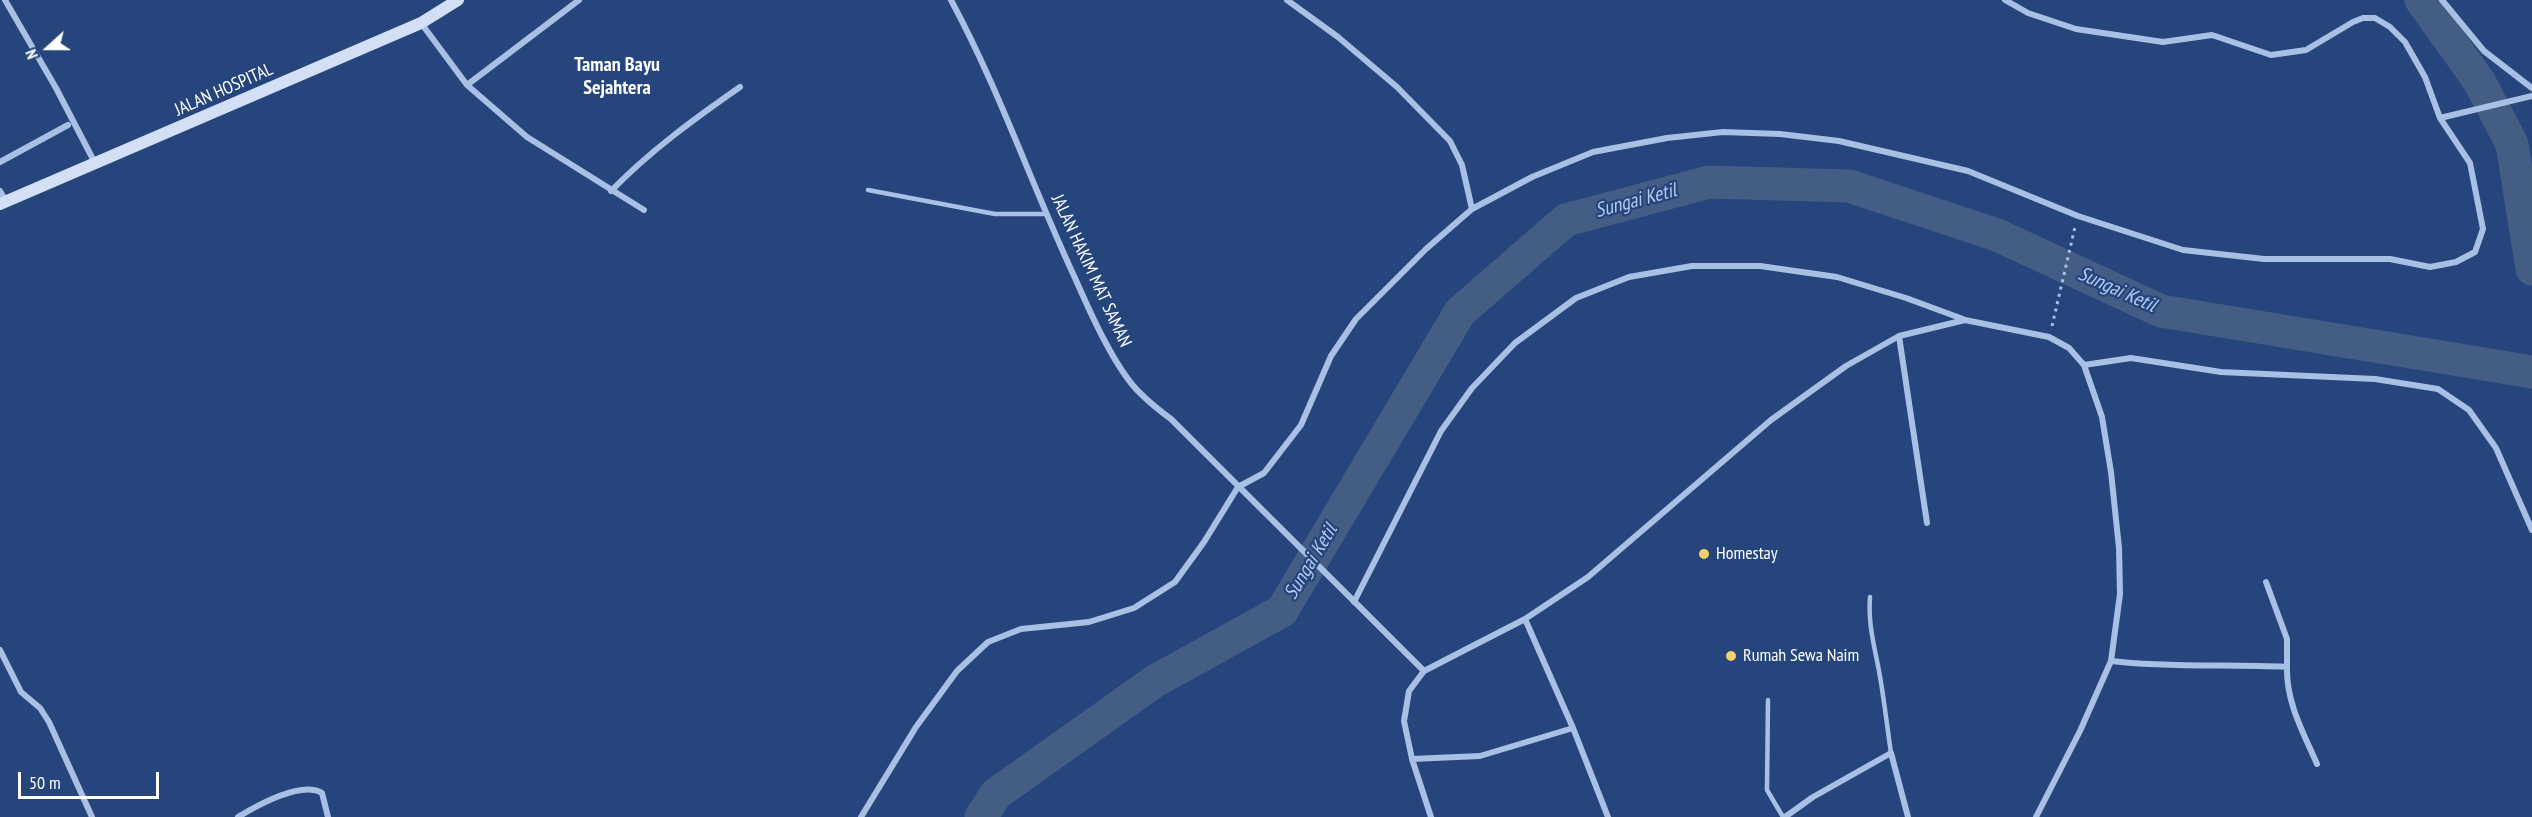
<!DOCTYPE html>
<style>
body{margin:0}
#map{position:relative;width:2532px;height:817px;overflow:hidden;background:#25457c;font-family:"PT Sans Narrow",sans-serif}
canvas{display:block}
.north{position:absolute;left:18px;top:18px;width:60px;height:60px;-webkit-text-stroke:4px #25457c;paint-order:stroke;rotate:249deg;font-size:16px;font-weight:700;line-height:24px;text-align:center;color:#fff}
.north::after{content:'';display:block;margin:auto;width:21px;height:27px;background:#fff;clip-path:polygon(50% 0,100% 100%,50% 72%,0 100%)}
.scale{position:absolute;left:18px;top:772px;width:141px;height:27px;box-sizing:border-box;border:3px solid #fff;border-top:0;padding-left:8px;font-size:18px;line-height:21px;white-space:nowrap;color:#fff;-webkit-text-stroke:4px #25457c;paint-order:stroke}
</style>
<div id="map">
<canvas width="2532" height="817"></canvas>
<div class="north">N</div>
<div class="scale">50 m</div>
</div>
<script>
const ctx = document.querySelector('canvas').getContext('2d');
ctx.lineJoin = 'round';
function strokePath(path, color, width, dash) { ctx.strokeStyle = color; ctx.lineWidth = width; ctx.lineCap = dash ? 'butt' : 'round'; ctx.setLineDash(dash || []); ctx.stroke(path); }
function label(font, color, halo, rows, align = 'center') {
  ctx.font = font + ' "PT Sans Narrow",sans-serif'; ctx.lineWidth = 4.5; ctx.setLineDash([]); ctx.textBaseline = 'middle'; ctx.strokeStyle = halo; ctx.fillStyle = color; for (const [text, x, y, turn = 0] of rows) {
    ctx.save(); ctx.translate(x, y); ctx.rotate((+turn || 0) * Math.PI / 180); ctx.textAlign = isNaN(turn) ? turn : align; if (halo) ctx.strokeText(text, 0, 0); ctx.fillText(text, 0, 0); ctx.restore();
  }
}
const river = new Path2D(`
 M2421 0 2479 81 2512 144 2532 269
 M981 817 996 794 1155 681 1282 611 1460 312 1566 220 1709 182 1849 186 1997 235 2161 311 2532 372`);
const path = new Path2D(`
 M2052 326 2075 227`);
const service = new Path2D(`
 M868 190 995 214H1047
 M1870 597C1868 625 1874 644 1879 671 1884 698 1887 726 1891 753
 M1768 700 1767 790 1783 817`);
const minor = new Path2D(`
 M5 0 56 88 96 165
 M951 0C999 89 1032 186 1075 278 1089 310 1115 369 1140 393 1149 402 1160 411 1171 419L1424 671
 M1287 0 1338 37 1397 87 1450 141 1462 165 1472 209
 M2442 0 2484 51 2532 88
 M421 23 467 85 527 137 644 210
 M467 85 579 0
 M2440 118 2532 96
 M0 162 68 125
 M0 191 6 201
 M611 191C650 151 694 119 740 87
 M1899 336 1927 523
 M2084 365 2131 358 2221 372 2375 379 2438 389 2469 410 2496 448 2532 530
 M2266 582 2287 639V667
 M1354 602 1441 431 1472 388 1515 343 1576 298 1629 277 1692 266H1760L1837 277 1906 298 1963 319
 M1525 619 1573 728 1608 817
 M0 650 21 692 40 708 49 722 92 817
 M2111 661C2170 668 2228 664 2287 667 2286 702 2303 732 2317 764
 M1412 759 1480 756 1573 728
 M238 817C256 806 302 780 322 793L328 817
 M861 817 916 727 957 671 988 642 1021 629 1089 622 1134 608 1175 582 1204 542 1238 487 1264 473 1301 425 1331 356 1356 319 1426 249 1472 209 1532 177 1593 152 1667 138 1723 132 1780 134 1839 141 1968 171 2078 216 2183 250 2264 259H2390L2430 267 2456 262 2475 252 2483 229 2470 163 2440 118 2425 77 2405 42 2390 27 2375 18H2363L2353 22 2306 50 2271 55 2212 35 2163 42 2076 29 2028 13 2005 0
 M1431 817 1412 759 1404 721 1409 691 1424 671 1525 619 1588 577 1771 420 1846 366 1899 336 1965 320 2049 337 2069 348 2084 365 2102 417 2111 472 2119 548 2120 594 2111 661 2080 731 2036 817
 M1785 817 1813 797 1891 753 1908 817`);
const secondary = new Path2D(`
 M0 204 421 23 458 0`);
const markers = [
 [1704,554,6,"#efd16d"],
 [1731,656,6,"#efd16d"]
];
const streetNames = [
 ["JALAN HOSPITAL",224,90,-24],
 ["JALAN HAKIM MAT SAMAN",1091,271,65]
];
const poiNames = [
 ["Homestay",1716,554],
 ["Rumah Sewa Naim",1743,656]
];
const neighbourhoodNames = [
 ["Taman Bayu",617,65],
 ["Sejahtera",617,88]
];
const waterNames = [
 ["Sungai Ketil",1636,201,-15],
 ["Sungai Ketil",2117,290,24],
 ["Sungai Ketil",1311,562,-59]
];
strokePath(river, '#445d85', 33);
strokePath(path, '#a9c0e5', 3, [3, 4.5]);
strokePath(service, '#a9c0e5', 4.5);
strokePath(minor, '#a9c0e5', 6);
strokePath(secondary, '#d2dff5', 12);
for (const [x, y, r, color] of markers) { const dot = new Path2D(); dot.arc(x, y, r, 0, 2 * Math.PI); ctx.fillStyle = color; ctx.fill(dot); strokePath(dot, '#25457c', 2); }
label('18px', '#fff', '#25457c', streetNames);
label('18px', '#fff', '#25457c', poiNames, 'left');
label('bold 20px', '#fff', '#25457c', neighbourhoodNames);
label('italic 20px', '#b4caed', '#25457c', waterNames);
</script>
